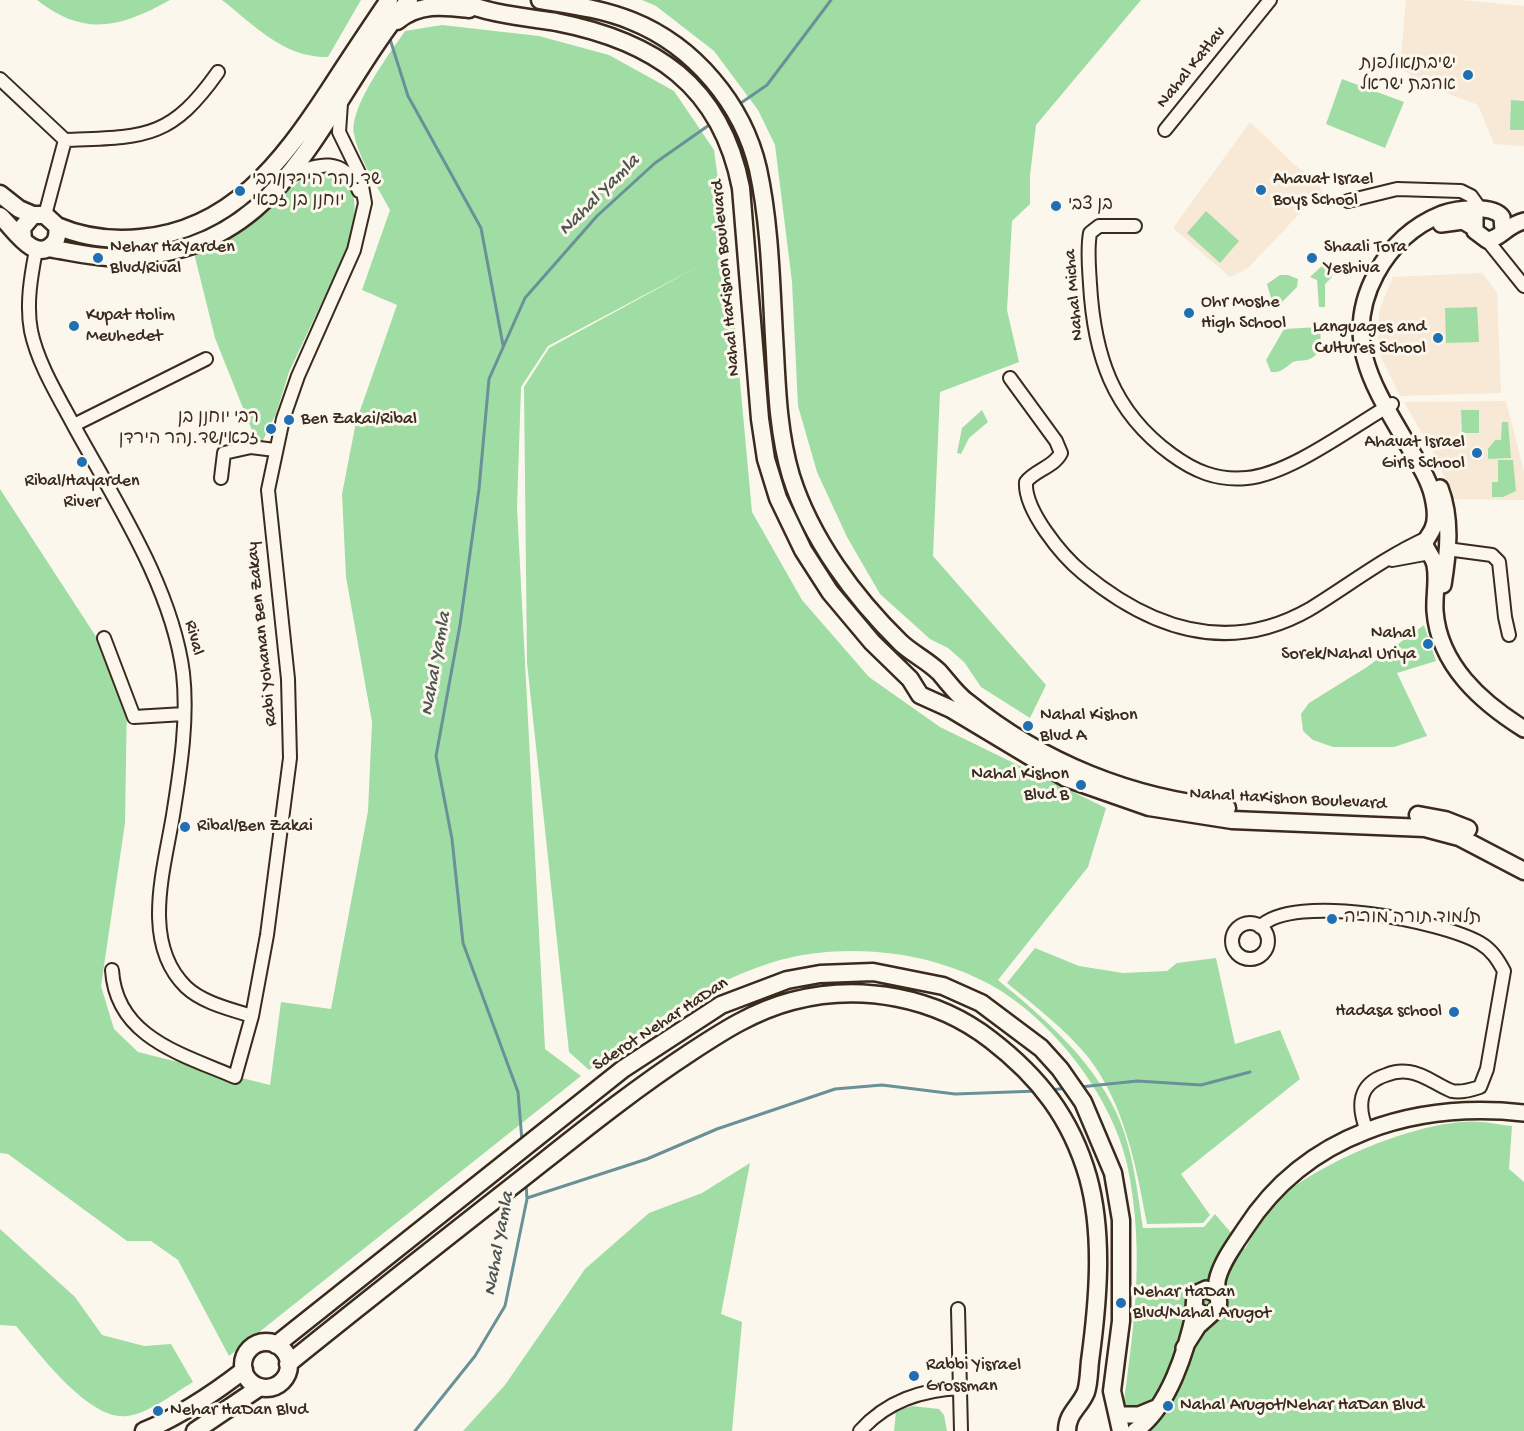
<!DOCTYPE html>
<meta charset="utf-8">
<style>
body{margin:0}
canvas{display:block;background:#fbf7ec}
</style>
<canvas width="1524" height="1431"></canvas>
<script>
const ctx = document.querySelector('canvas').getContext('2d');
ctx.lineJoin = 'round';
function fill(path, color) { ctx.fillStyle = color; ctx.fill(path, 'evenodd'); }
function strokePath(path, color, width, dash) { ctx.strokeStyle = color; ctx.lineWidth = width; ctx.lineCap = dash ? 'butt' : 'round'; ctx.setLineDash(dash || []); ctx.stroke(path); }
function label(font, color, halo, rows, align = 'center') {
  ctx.font = font + ' "Gochi Hand","Playpen Sans Hebrew",sans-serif'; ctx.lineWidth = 6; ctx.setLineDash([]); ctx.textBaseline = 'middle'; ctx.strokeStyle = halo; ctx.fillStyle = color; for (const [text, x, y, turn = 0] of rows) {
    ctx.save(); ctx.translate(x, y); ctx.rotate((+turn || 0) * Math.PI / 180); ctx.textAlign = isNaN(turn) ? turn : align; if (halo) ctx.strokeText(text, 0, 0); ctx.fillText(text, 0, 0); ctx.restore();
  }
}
const built = new Path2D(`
 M1406 0H1462L1524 6V146L1494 144 1478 105 1423 84 1400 67Z
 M1250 122 1296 166 1316 180 1326 200 1306 207 1247 269 1230 277 1173 228Z
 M1482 273 1497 292 1501 393 1400 396 1380 355 1377 333 1380 308 1393 277Z
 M1506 401 1524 472V500L1453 499 1437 459 1404 402Z`);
const green = new Path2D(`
 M37 0H170C120 28 84 37 37 0Z
 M222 0H361L328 57C284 58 255 26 222 0Z
 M642 0H1141L1036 125 1030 176V204L1012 221 1007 310 1019 362 940 392 933 556 1046 685 1030 718 981 687 964 662 948 648 930 639 880 594 847 537 817 472 798 406 792 282 775 145 758 110 714 51 656 6Z
 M442 25 539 36 609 55 674 91 714 150 728 252 752 512 802 600 869 677 940 727 1106 808 1088 867 998 980C1044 1018 1090 1057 1116 1112 1133 1148 1137 1190 1143 1228L1204 1227 1215 1214 1245 1249C1254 1233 1264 1210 1278 1199 1320 1163 1406 1126 1462 1122 1478 1120 1496 1124 1512 1126L1509 1169 1524 1182V1431H1120C1132 1338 1147 1258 1127 1164 1112 1096 1052 1019 991 985 930 951 847 942 780 960 712 979 644 1026 589 1070L569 1052 527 663 524 387 549 348 699 266 548 346 521 387 517 507 545 1049 581 1076 229 1356 178 1260 151 1241H127L8 1154 0 1153V489L108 655 127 699 125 823 101 986 114 1029 138 1052 270 1085 281 1002 331 1009 368 811 372 722 346 577 342 494 356 422 397 305 362 290 390 210C378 187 359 160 354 134 349 107 390 53 405 31Z
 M1342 79 1404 102 1385 148 1326 124Z
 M1511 100 1524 101V130H1510Z
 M326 169C362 180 357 214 349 245L289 372 276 414 259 448 215 338 194 253 252 221 309 173Z
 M1206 211 1239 241 1220 263 1187 233Z
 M1335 263 1332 277 1325 284V307H1319L1317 280 1310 277 1324 264Z
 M1280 275H1288L1298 279 1297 287 1280 304 1272 302 1267 284Z
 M1477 307 1479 342 1446 343 1445 308Z
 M1320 327C1321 341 1323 355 1307 360 1302 361 1297 360 1293 362 1284 368 1282 373 1271 372L1266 360 1284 329Z
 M982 410 988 422 969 438 961 454 957 453 962 428Z
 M1461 410H1479V433H1462Z
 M1502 422H1508L1511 458 1488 459V449L1495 440H1501Z
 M1498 460H1513L1516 491 1503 497H1492V482H1498Z
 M1424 625 1436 661 1397 673 1427 736 1394 747H1333L1313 740 1303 731 1301 714 1309 703 1367 667Z
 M1035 948 1079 966 1123 973 1167 971 1177 963 1216 958 1235 1044 1280 1030 1300 1079 1181 1174 1210 1215 1203 1223 1147 1224C1136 1166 1125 1105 1088 1057 1065 1029 1035 1006 1007 983Z
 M750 1163 721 1314 742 1322 732 1431H463L505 1385 585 1269 649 1213 702 1193Z
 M0 1229 75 1297 102 1335 144 1346 171 1344 193 1382C174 1393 150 1413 127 1416 89 1421 39 1353 16 1326L0 1325Z
 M912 1406 939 1409 944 1415 947 1431H894L896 1411Z`);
const stream = new Path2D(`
 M389 36 408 96 481 228 503 345
 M738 105 767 85 831 0
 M1080 1087 1137 1081 1201 1085 1250 1072
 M1050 1090 1068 1088
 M522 1141 518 1092 463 943 452 839 436 756 460 625 479 489 489 379 525 298 597 216 655 163 712 123
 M527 1198 647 1159 717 1129 835 1089 882 1085 955 1094 1038 1091
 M415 1431 475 1356 505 1306 527 1199 526 1184`);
const minor = new Path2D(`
 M0 79 65 140
 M1165 130 1270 0
 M65 140C144 137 170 140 218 72
 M289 176C318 163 344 156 359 191
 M1348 201 1397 189 1461 191 1471 196 1481 210
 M45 215 65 140
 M1135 226H1099L1090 233C1087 250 1089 267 1090 284 1094 354 1112 411 1171 454 1194 471 1217 481 1247 478 1291 474 1353 426 1392 404
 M1487 240 1524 286
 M36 250C31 276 26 304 31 331 38 364 58 396 74 426 115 501 172 587 183 673 188 717 181 765 174 809 166 864 139 941 186 987 203 1003 230 1009 252 1016
 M1010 378 1056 441 1061 453C1054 467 1035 470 1026 482 1024 510 1062 556 1083 573 1151 629 1228 656 1310 609 1349 585 1385 557 1427 538
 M74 425 206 359
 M221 478 224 453 251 447 275 450
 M1447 549 1492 555 1499 562 1505 617 1509 635
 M1392 560 1430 553
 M104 638 134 717 184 714
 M1232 941a18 18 0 1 1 36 0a18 18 0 1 1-36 0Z
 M1260 927C1293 892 1442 921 1480 943 1492 950 1498 960 1504 971L1487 1069 1480 1087C1471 1090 1461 1093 1452 1091 1438 1086 1425 1074 1409 1072 1402 1071 1393 1072 1386 1075 1358 1084 1357 1106 1367 1131
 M112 970C116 1037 181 1054 235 1077L252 1016 267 935 290 758 288 679 268 490 283 419 298 376 354 250 365 203 360 175 339 132 341 103
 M958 1309 961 1431
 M860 1431C887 1401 921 1390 960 1388`);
const tertiary = new Path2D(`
 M1475 217V231L1487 240C1500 239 1507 225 1524 221
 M1441 224 1463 221 1473 227
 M1503 231 1502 217C1492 204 1456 209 1442 214 1412 226 1391 246 1376 274 1340 341 1376 390 1409 447 1418 463 1429 479 1433 497 1435 506 1437 519 1433 528 1431 534 1426 538 1425 544 1427 552 1433 556 1435 565 1438 580 1434 596 1435 611 1439 665 1481 702 1524 729
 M1440 488C1452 519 1448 554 1443 585
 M1202 1314 1194 1308 1195 1294 1206 1289 1216 1294
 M1184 1348 1198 1326 1218 1308C1221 1297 1214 1289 1218 1277 1223 1260 1235 1244 1245 1229 1306 1134 1415 1101 1524 1113
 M1118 1415H1139L1156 1408
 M1135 1431C1169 1408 1187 1349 1195 1310`);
const secondary = new Path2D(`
 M458 0C487 14 524 17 556 22 654 41 721 85 741 188L760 419 766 459 778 498 803 550 830 592 872 642 910 679 920 695 951 709 1066 778 1149 807 1232 820 1425 828 1459 837 1524 871
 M540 0C571 5 603 9 632 21 694 46 743 104 758 169 771 229 771 292 775 353 777 394 779 436 791 476 811 539 854 597 901 643 913 654 928 661 939 672 948 682 956 694 967 702 1042 763 1132 799 1227 808
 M397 21C419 3 443 6 469 9
 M0 194 19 209 33 215
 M0 216C13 227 34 264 53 244 58 239 58 233 57 226L45 215H33L22 228 23 240
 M57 226C85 238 111 241 141 238 231 230 282 162 328 92 348 61 368 31 389 0
 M48 248C68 251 87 256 107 257 286 262 316 112 409 0
 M1418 815 1445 820 1468 829
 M243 1365a23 23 0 1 1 46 0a23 23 0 1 1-46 0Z
 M276 1345 623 1069 721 1005 787 980 820 974 873 972 943 986 981 1003 1041 1048 1060 1069 1083 1102 1113 1173 1121 1220V1321L1112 1391 1121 1431
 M288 1364C372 1296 458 1229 543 1162 591 1124 639 1086 691 1052 723 1031 754 1011 792 1001 861 983 936 997 991 1040 1039 1077 1071 1118 1088 1177 1104 1235 1098 1302 1090 1361 1089 1370 1089 1383 1086 1392 1080 1407 1067 1413 1067 1431
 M144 1431C180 1416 213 1394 244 1370
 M195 1431 260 1387`);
const markers = [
 [1468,75,6,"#1f6fb2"],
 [1261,190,6,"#1f6fb2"],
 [240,191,6,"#1f6fb2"],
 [1056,206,6,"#1f6fb2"],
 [98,258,6,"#1f6fb2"],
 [1312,258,6,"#1f6fb2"],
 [1189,313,6,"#1f6fb2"],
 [74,326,6,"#1f6fb2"],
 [1438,338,6,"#1f6fb2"],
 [289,420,6,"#1f6fb2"],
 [271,429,6,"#1f6fb2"],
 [1477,453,6,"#1f6fb2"],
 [82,462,6,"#1f6fb2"],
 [1428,644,6,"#1f6fb2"],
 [1028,726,6,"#1f6fb2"],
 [1081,785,6,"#1f6fb2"],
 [185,827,6,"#1f6fb2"],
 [1332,919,6,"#1f6fb2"],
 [1454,1012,6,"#1f6fb2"],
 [1121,1303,6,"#1f6fb2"],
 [914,1376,6,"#1f6fb2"],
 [1168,1406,6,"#1f6fb2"],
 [158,1411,6,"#1f6fb2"]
];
const poiNames = [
 ["ישיבת/אולפנת",1456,65,"right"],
 ["אהבת ישראל",1456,86,"right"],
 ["Ahavat Israel",1273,180],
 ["Boys School",1273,201],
 ["שד.נהר הירדן/רבי",252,181],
 ["יוחנן בן זכאי",252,202],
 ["בן צבי",1068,206],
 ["Nehar HaYarden",110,248],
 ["Blvd/Rival",110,269],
 ["Shaali Tora",1324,248],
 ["Yeshiva",1324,269],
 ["Ohr Moshe",1201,303],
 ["High School",1201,324],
 ["Kupat Holim",86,316],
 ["Meuhedet",86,337],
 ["Languages and",1426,328,"right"],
 ["Cultures School",1426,349,"right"],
 ["רבי יוחנן בן",259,419,"right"],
 ["זכאי/שד.נהר הירדן",259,440,"right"],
 ["Ben Zakai/Ribal",301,420],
 ["Ahavat Israel",1465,443,"right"],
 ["Girls School",1465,464,"right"],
 ["Ribal/Hayarden",82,482,"center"],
 ["River",82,503,"center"],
 ["Nahal",1416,634,"right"],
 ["Sorek/Nahal Uriya",1416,655,"right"],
 ["Nahal Kishon",1040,716],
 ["Blvd A",1040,737],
 ["Nahal Kishon",1069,775,"right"],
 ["Blvd B",1069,796,"right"],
 ["Ribal/Ben Zakai",197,827],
 ["תלמוד תורה מוריה",1344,919],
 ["Hadasa school",1442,1012,"right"],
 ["Nehar HaDan",1133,1293],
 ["Blvd/Nahal Arugot",1133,1314],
 ["Rabbi Yisrael",926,1366],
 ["Grossman",926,1387],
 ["Nahal Arugot/Nehar HaDan Blvd",1180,1406],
 ["Nehar HaDan Blvd",170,1411]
];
const streetNames = [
 ["Nahal Katlav",1192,68,-51],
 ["Nahal HaKishon Boulevard",727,278,-95],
 ["Nahal Micha",1075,295,-95],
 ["Rabi Yohanan Ben Zakay",263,634,-96],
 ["Rival",193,638,76],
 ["Nahal HaKishon Boulevard",1288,800,3],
 ["Sderot Nehar HaDan",661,1025,-33]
];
const waterNames = [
 ["Nahal Yamla",600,196,-45],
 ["Nahal Yamla",437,664,-80],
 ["Nahal Yamla",500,1244,-80]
];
fill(built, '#f8e8d6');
fill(green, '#a0dda4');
strokePath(stream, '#699197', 3);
strokePath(minor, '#3b2a1e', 16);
strokePath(tertiary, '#3b2a1e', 20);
strokePath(secondary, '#3b2a1e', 21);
strokePath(minor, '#fbf7ec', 12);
strokePath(tertiary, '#fbf7ec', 15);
strokePath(secondary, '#fbf7ec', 16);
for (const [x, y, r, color] of markers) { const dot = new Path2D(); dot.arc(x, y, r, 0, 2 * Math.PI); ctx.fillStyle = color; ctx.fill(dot); strokePath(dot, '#fbf7ec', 2); }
label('18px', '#3b2a1e', '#fbf7ec', poiNames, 'left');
label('18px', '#3b2a1e', '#fbf7ec', streetNames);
label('italic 20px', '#4e5550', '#fbf7ec', waterNames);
</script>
